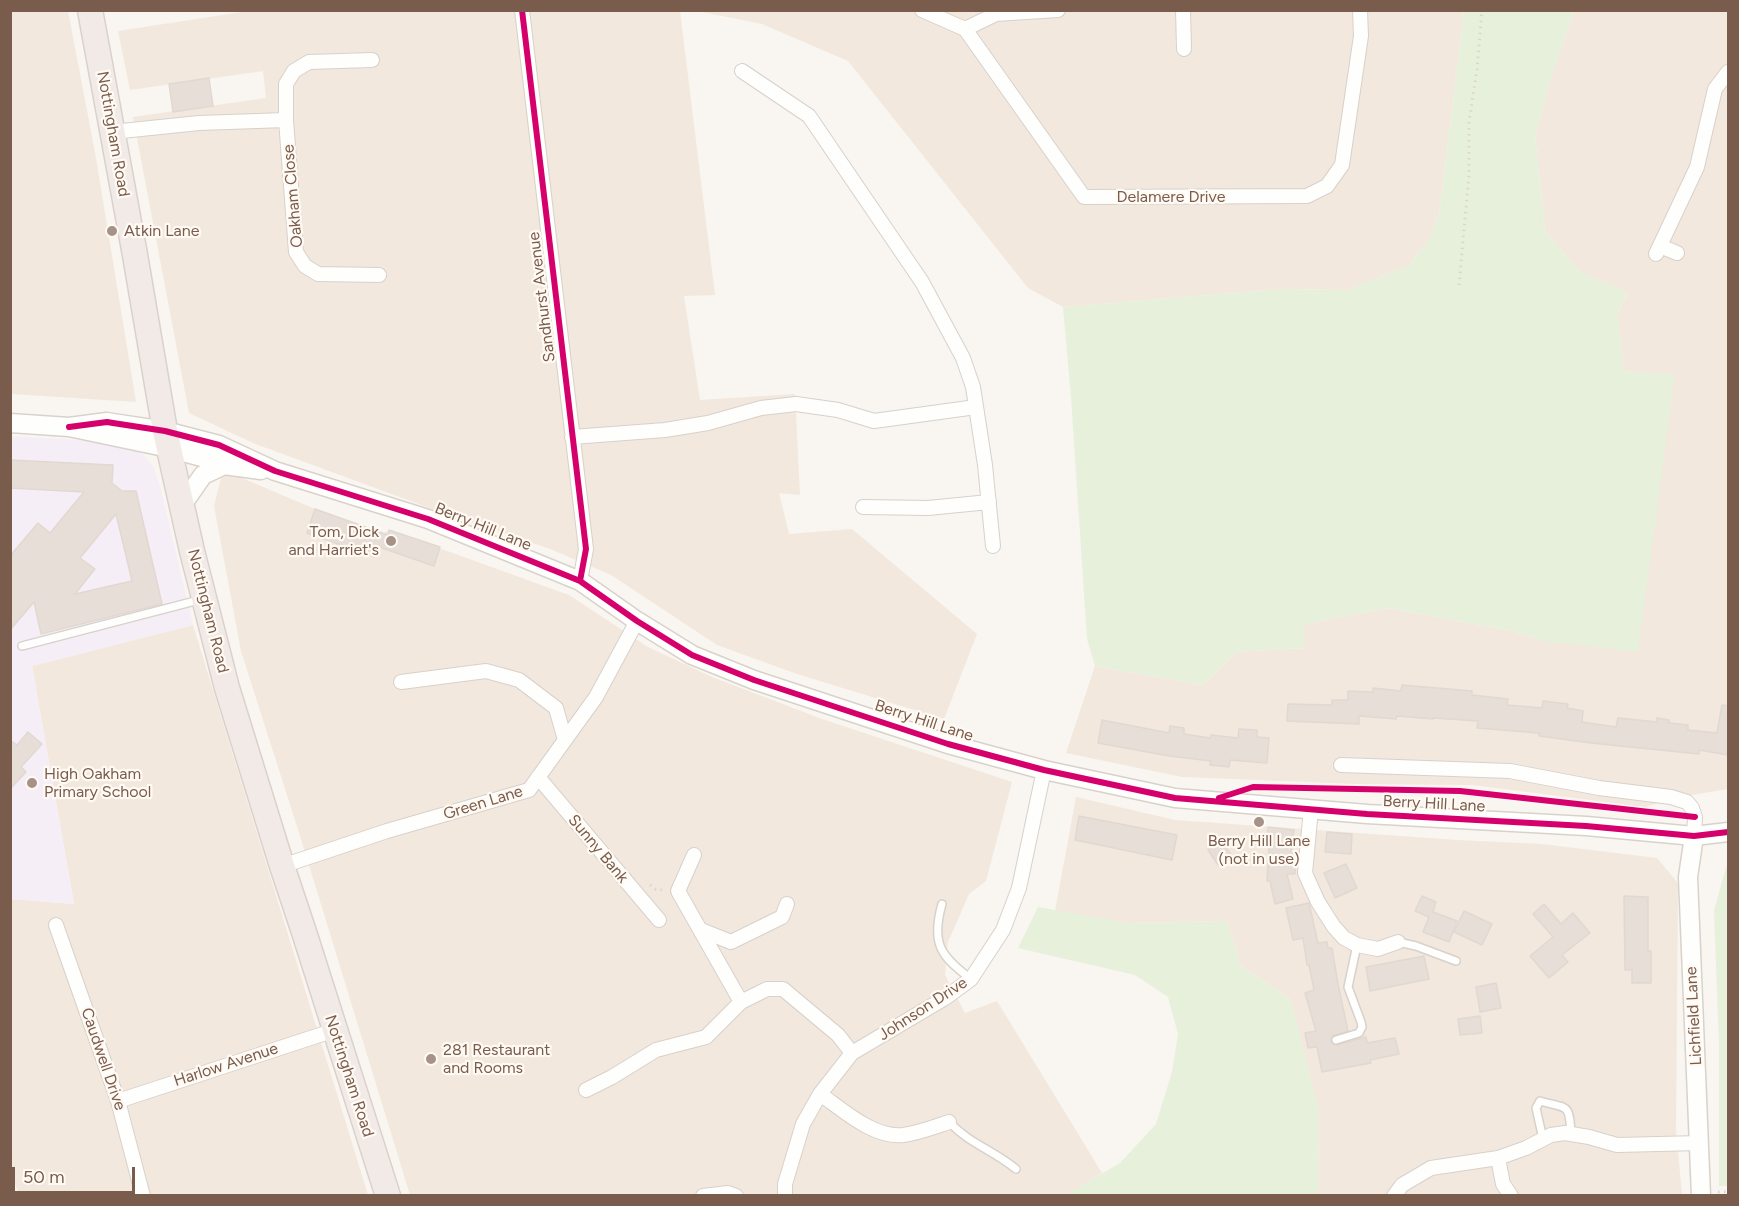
<!DOCTYPE html>
<style>
body{margin:0}
#map{position:relative;width:1739px;height:1206px;overflow:hidden;background:#f9f5f0;font-family:Figtree,sans-serif}
canvas{display:block}
.frame{position:absolute;inset:0;border:12px solid #7a5c4d;pointer-events:none}
.scale{position:absolute;left:12px;top:1167px;width:123px;height:27px;box-sizing:border-box;border:3px solid #7a5c4d;border-top:0;padding-left:8px;font-size:18px;line-height:21px;white-space:nowrap;color:#7a5c4d;-webkit-text-stroke:4px #fffaf3;paint-order:stroke}
</style>
<div id="map">
<canvas width="1739" height="1206"></canvas>
<div class="frame"></div>
<div class="scale">50 m</div>
</div>
<script>
const ctx = document.querySelector('canvas').getContext('2d');
ctx.lineJoin = 'round';
function fill(path, color) { ctx.fillStyle = color; ctx.fill(path, 'evenodd'); }
function strokePath(path, color, width, dash) { ctx.strokeStyle = color; ctx.lineWidth = width; ctx.lineCap = dash ? 'butt' : 'round'; ctx.setLineDash(dash || []); ctx.stroke(path); }
function label(font, color, halo, rows, align = 'center') {
  ctx.font = font + ' Figtree,sans-serif'; ctx.lineWidth = 4.5; ctx.setLineDash([]); ctx.textBaseline = 'middle'; ctx.strokeStyle = halo; ctx.fillStyle = color; for (const [text, x, y, turn = 0] of rows) {
    ctx.save(); ctx.translate(x, y); ctx.rotate((+turn || 0) * Math.PI / 180); ctx.textAlign = isNaN(turn) ? turn : align; if (halo) ctx.strokeText(text, 0, 0); ctx.fillText(text, 0, 0); ctx.restore();
  }
}
const residential = new Path2D(`
 M255 10 680 11 715 295 684 296 700 400 795 394 800 495 779 493 789 534 852 529 977 634 944 719 797 674 717 645 611 575 550 549 435 510 253 443 189 413 133 117 266 98 263 71 130 90 118 31Z
 M10 11H68L96 158 136 402 11 394Z
 M697 11H1464L1439 214 1428 241 1408 266 1348 290 1279 289 1063 307 1028 288 848 61 762 24Z
 M1574 11H1728V789L1680 797 1645 807 1472 785 1356 784 1182 777 1066 753 1095 666 1203 685 1236 652 1304 648V624L1388 608 1508 630 1545 641 1675 375 1624 371 1617 314 1627 293 1579 271 1545 231 1535 137 1551 76Z
 M223 470 315 509 383 534 389 530 569 595 648 647 712 677 822 719 1012 782 986 881 969 894 948 942 945 975 965 1013 997 1001 1102 1173 1065 1196 410 1195 301 839 241 651 214 506Z
 M193 625 368 1195H19L10 1170V899L74 904 32 666Z
 M1076 797 1175 820 1457 840 1542 844 1657 858 1678 883 1676 1129 1682 1195H1314L1318 1192 1319 1112 1291 1000 1241 966 1227 921 1129 923 1055 911Z`);
const education = new Path2D(`
 M10 436 113 442 128 445 143 454 154 468 161 490 193 625 32 666 74 904 11 899Z`);
const green = new Path2D(`
 M1464 11H1574L1551 76 1535 137 1545 231 1579 271 1627 292 1617 314 1624 371 1675 374 1638 652 1545 641 1508 630 1388 608 1304 624V648L1236 652 1203 685 1095 666 1087 639 1071 397 1063 307 1279 289 1348 290 1408 266 1428 241 1439 214Z
 M1726 867H1728V1186H1719V1043L1714 911Z
 M1038 907 1129 923 1227 921 1241 966 1291 1000 1319 1112 1318 1192 1314 1196 1065 1195 1120 1163 1156 1124 1172 1072 1178 1034 1168 997 1135 975 1018 948Z`);
const building = new Path2D(`
 M209 78 213 106 173 112 169 84Z
 M10 460 113 465 112 483 122 491H136L162 604 41 634 34 602 10 630V556L38 523 50 533 84 492 10 488ZM116 514 132 581 75 594 95 569 80 558Z
 M315 509 388 535 389 530 440 547 434 566 379 547 375 557 307 533Z
 M1402 685 1472 691V695L1508 699 1507 705 1542 708 1543 701 1568 704 1567 708 1583 711 1582 722 1616 727 1618 718 1657 722V718L1669 720V723L1688 725V730L1717 733 1722 705 1728 706V755L1699 750V754L1591 743 1539 736V733L1477 728 1478 721 1433 718V719L1397 716 1396 719 1359 716V724L1287 721 1288 704 1332 705V700H1348V691L1373 692V688L1401 691Z
 M1102 720 1169 733 1170 726 1184 728V734L1210 738 1211 735 1238 738 1239 729 1257 730V737L1269 738 1267 763 1230 760 1229 767 1210 765 1211 761 1169 756 1098 743Z
 M28 732 42 744 21 767 26 772 10 789V740L17 745Z
 M1079 816 1177 835 1172 860 1075 840Z
 M1268 827 1294 830 1291 852 1296 853 1295 874H1287L1293 899 1275 904 1270 881H1267L1269 847H1266Z
 M1327 832 1352 834 1351 854 1325 852Z
 M1222 841 1232 856 1218 865 1208 850Z
 M1346 864 1357 888 1335 898 1324 873Z
 M1422 896 1436 902 1433 912 1457 921 1449 942 1423 932 1429 917 1415 911Z
 M1624 896 1648 897V951H1651V983H1632V970H1625Z
 M1309 903 1318 943 1327 942 1328 948H1332L1338 984 1348 1031 1332 1036 1331 1042 1337 1045 1366 1037 1367 1043 1395 1038 1399 1054 1370 1060 1371 1063 1322 1072 1317 1047 1308 1048 1305 1033 1316 1031 1305 993 1314 990 1309 965H1307L1303 938 1293 940 1286 908Z
 M1544 904 1561 924 1573 913 1590 933 1562 955 1568 962 1549 978 1530 956 1553 937 1533 914Z
 M1464 911 1492 924 1482 945 1454 932Z
 M1424 956 1429 979 1370 991 1366 967Z
 M1496 983 1501 1008 1480 1012 1476 987Z
 M1480 1016 1482 1033 1460 1035 1458 1019Z`);
const path = new Path2D(`
 M1459 285 1469 175V122L1477 69 1482 10
 M650 885 655 889 663 890
 M1718 1192H1728`);
const lane = new Path2D(`
 M22 646 199 600
 M942 904C931 943 940 956 971 979
 M1398 942 1416 946 1456 961
 M1336 1040 1359 1033 1362 1027 1361 1022 1348 987 1357 945
 M949 1122C970 1144 993 1150 1016 1169
 M1543 1139 1536 1108 1540 1101C1569 1109 1569 1103 1571 1134`);
const street = new Path2D(`
 M522 10 586 549 580 581
 M922 10 965 29 1084 197 1307 196 1327 186 1342 165 1361 36 1360 10
 M1183 10 1184 49
 M965 29 996 14 1058 10
 M742 71 809 116 922 282 963 358 973 387 985 465 993 546
 M286 120 296 252 305 266 318 274 379 275
 M112 132 199 123 286 120V84L294 71 309 62 372 60
 M1660 246 1677 253
 M1656 254 1697 167 1715 89 1728 72
 M572 437 665 430 708 423 761 408 796 404 838 410 874 421 976 407
 M863 507 928 508 989 502
 M401 682 486 671 519 680 556 708 565 740
 M1341 765 1510 771 1599 788 1671 797 1687 802 1692 808 1695 817 1694 836
 M538 777 659 920
 M1311 809 1305 873 1318 902 1334 927 1344 938 1357 945 1378 949 1398 942
 M694 855 678 891 741 1002 767 989H783L838 1035 852 1053
 M282 866 387 831 529 790 596 697 637 621
 M56 925 118 1101 143 1196
 M701 930 731 942 782 917 787 904
 M586 1090 612 1077 656 1050 706 1037 741 1002
 M820 1094C843 1110 873 1138 903 1135 919 1133 934 1127 949 1122
 M118 1101 335 1030
 M1498 1158 1503 1184 1511 1196
 M703 1196 728 1193 736 1196
 M785 1196V1184L803 1124 820 1094 852 1053 945 998 971 979 1003 930 1019 888 1044 770
 M1394 1196 1402 1185 1431 1168 1498 1158 1526 1148 1551 1135 1565 1133 1589 1137 1617 1145 1700 1143`);
const secondary = new Path2D(`
 M10 423 69 427 169 448 202 457 224 465 261 470
 M69 427 107 422 113 423 165 431 219 445 275 471 428 519 580 581 637 621 692 655 754 680 948 744 1044 770 1175 798 1367 814 1586 826 1694 836 1728 832
 M182 505 203 475 224 465
 M1694 836 1688 877 1701 1196`);
const highway = new Path2D(`
 M90 10 135 255 165 431 192 551 227 688 282 866 304 932 388 1196`);
const cycleway = new Path2D(`
 M522 10 586 549 580 581
 M69 427 107 422 113 423 165 431 219 445 275 471 428 519 580 581 637 621 692 655 754 680 948 744 1044 770 1175 798 1367 814 1586 826 1694 836 1728 832
 M1219 798 1253 787 1460 791 1695 817`);
const markers = [
 [112,231,6,"#a69286"],
 [391,541,6,"#a69286"],
 [32,783,6,"#a69286"],
 [1259,822,6,"#a69286"],
 [431,1059,6,"#a69286"]
];
const streetNames = [
 ["Nottingham Road",113,134,80],
 ["Oakham Close",293,196,-95],
 ["Delamere Drive",1171,197],
 ["Sandhurst Avenue",542,297,-97],
 ["Berry Hill Lane",483,527,22],
 ["Nottingham Road",208,611,76],
 ["Berry Hill Lane",924,721,18],
 ["Green Lane",483,803,-17],
 ["Berry Hill Lane",1434,804,3],
 ["Sunny Bank",598,849,50],
 ["Johnson Drive",923,1009,-33],
 ["Lichfield Lane",1694,1016,-93],
 ["Caudwell Drive",103,1059,71],
 ["Harlow Avenue",226,1065,-18],
 ["Nottingham Road",349,1076,72]
];
const poiNames = [
 ["Atkin Lane",124,231],
 ["Tom, Dick",379,532,"right"],
 ["and Harriet's",379,550,"right"],
 ["High Oakham",44,774],
 ["Primary School",44,792],
 ["Berry Hill Lane",1259,841,"center"],
 ["(not in use)",1259,859,"center"],
 ["281 Restaurant",443,1050],
 ["and Rooms",443,1068]
];
fill(residential, '#f2e8de');
fill(education, '#f6eef6');
fill(green, '#e7f0db');
fill(building, '#e6ded7');
strokePath(building, '#e2d8d2', 1.5);
strokePath(lane, '#d7d1cb', 10);
strokePath(street, '#d7d1cb', 16);
strokePath(secondary, '#d9d2cb', 21);
strokePath(highway, '#dad1cc', 27);
strokePath(path, '#dcd5d0', 3, [1.5, 4.5]);
strokePath(lane, '#fefefd', 7);
strokePath(street, '#fefefd', 14);
strokePath(secondary, '#fefefd', 18);
strokePath(highway, '#f2eae7', 24);
strokePath(cycleway, '#d6006c', 6);
for (const [x, y, r, color] of markers) { const dot = new Path2D(); dot.arc(x, y, r, 0, 2 * Math.PI); ctx.fillStyle = color; ctx.fill(dot); strokePath(dot, '#fffaf3', 2); }
label('16px', '#7a5c4d', '#fffaf3', streetNames);
label('16px', '#7a5c4d', '#fffaf3', poiNames, 'left');
</script>
